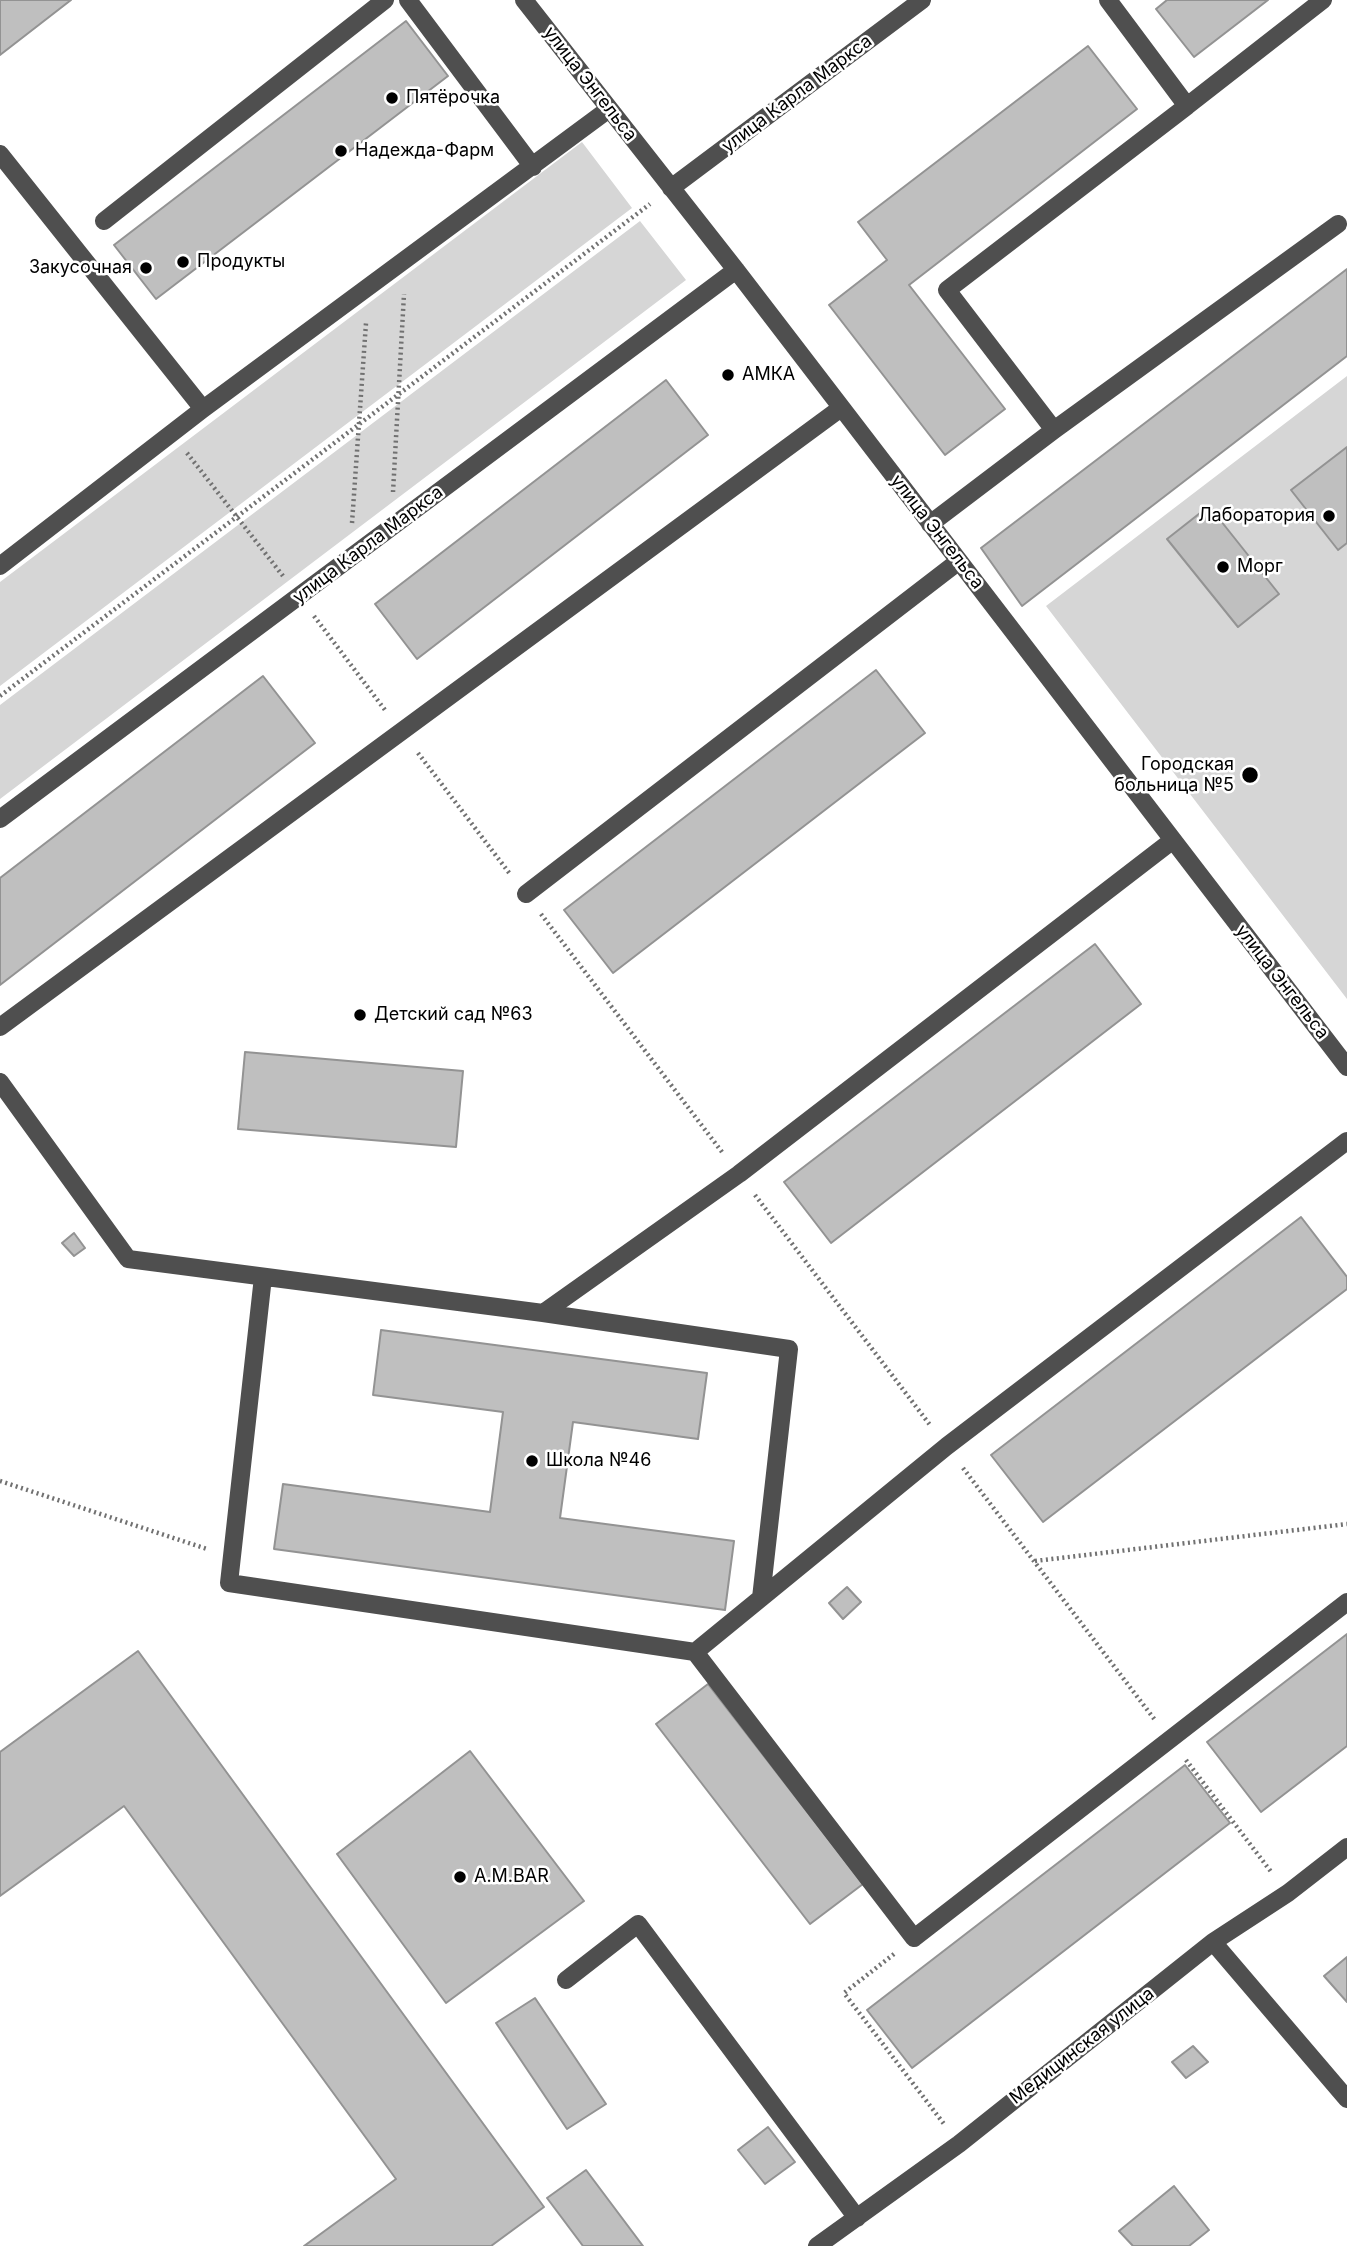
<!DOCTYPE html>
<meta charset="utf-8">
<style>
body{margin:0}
canvas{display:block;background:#fff}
</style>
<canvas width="1347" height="2246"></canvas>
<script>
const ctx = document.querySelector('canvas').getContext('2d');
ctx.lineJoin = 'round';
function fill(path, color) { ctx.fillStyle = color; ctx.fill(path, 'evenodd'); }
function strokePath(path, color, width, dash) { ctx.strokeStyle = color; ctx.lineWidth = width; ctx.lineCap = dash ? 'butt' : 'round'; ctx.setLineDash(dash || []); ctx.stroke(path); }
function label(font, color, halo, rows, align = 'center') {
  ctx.font = font + ' Inter,sans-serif'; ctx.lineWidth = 5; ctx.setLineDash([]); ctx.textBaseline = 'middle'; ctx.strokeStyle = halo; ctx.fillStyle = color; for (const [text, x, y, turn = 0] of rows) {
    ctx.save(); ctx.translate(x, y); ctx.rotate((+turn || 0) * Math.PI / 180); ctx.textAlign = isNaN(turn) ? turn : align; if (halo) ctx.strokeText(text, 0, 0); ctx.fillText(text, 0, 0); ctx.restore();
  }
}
const green = new Path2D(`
 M582 142 632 208 0 686V582Z
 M640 221 686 280 0 799V705Z
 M1347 376V447L1291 490 1337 550 1347 543V999L1046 606Z`);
const building = new Path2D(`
 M0 0H71L0 55Z
 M1167 0H1268L1194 57 1156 9Z
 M406 21 448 76 156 299 114 245Z
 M1088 46 1137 109 909 285 1005 409 945 455 829 305 887 260 858 222Z
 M1347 269V356L1022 606 981 548Z
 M666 380 708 435 417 659 375 604Z
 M1347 447V543L1338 550 1291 490Z
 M1209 506 1279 594 1238 627 1167 539Z
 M876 670 925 733 613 973 564 910Z
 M263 676 315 743 0 985V878Z
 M1095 944 1141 1004 831 1243 784 1182Z
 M245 1052 463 1071 456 1147 238 1129Z
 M1301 1217 1347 1277V1289L1043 1522 991 1455Z
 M74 1233 85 1248 74 1256 62 1243Z
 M381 1330 707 1373 698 1439 573 1422 560 1518 734 1541 725 1610 274 1549 283 1484 490 1512 503 1412 373 1395Z
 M847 1587 861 1602 843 1619 829 1603Z
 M1347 1634V1746L1261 1812 1207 1742Z
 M138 1651 544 2207 491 2246H304L396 2179 124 1806 0 1896V1752Z
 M708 1684 863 1884 810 1924 656 1724Z
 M470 1751 584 1901 446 2003 337 1854Z
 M1185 1765 1230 1823 912 2068 867 2010Z
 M1347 1957V2002L1324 1976Z
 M535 1998 606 2104 567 2129 496 2023Z
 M1193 2046 1208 2062 1186 2078 1172 2062Z
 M768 2127 795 2162 765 2184 738 2150Z
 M586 2170 643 2246H583L547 2198Z
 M1174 2186 1209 2230 1189 2246H1133L1119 2231Z`);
const path = new Path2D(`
 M187 453 283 576
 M393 492 404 294
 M352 523 366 323
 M314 616 385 710
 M0 696 650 204
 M418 753 510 874
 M541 914 722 1152
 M755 1195 930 1425
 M963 1468 1155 1720
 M0 1481 207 1549
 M1035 1561 1347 1524
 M1186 1760 1272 1873
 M894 1954 844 1993 944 2124`);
const minor = new Path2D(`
 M408 0 533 167
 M524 0 736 270 1347 1067
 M1187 106 1323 0
 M0 154 203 409
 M671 188 922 0
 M104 221 385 0
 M1054 430 947 290 1187 106 1108 0
 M930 524 1054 430 1338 224
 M0 566 203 409 609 109
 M0 819 736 270
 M526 894 959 561
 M0 1027 841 408
 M0 1082 128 1259 543 1313 739 1174 1173 840
 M263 1277 229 1583 695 1652 914 1938 1347 1602
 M543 1313 789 1349 761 1598
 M695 1652 947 1446 1347 1141
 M1213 1942 1347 2099
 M566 1980 638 1924 857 2218
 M817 2246 959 2144 1213 1942 1288 1893 1347 1847`);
const markers = [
 [392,98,7,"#000"],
 [341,151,7,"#000"],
 [183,262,7,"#000"],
 [146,268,7,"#000"],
 [728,375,7,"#000"],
 [1329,516,7,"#000"],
 [1223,567,7,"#000"],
 [1250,775,9,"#000"],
 [360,1015,7,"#000"],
 [532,1461,7,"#000"],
 [460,1877,7,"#000"]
];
const streetNames = [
 ["улица Энгельса",590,84,52],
 ["улица Карла Маркса",797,94,-37],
 ["улица Энгельса",937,532,52],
 ["улица Карла Маркса",368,545,-37],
 ["улица Энгельса",1282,982,52],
 ["Медицинская улица",1082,2046,-38]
];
const poiNames = [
 ["Пятёрочка",406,98],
 ["Надежда-Фарм",355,151],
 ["Продукты",197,262],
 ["Закусочная",132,268,"right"],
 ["АМКА",742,375],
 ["Лаборатория",1315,516,"right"],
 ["Морг",1237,567],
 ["Городская",1234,765,"right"],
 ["больница №5",1234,786,"right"],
 ["Детский сад №63",374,1015],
 ["Школа №46",546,1461],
 ["А.М.BAR",474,1877]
];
fill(green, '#d6d6d6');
fill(building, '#bfbfbf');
strokePath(building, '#939393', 2);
strokePath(path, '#717171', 4.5, [2, 3.5]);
strokePath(minor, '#4f4f4f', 18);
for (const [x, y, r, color] of markers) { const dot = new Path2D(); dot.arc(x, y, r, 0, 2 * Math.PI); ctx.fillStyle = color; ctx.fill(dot); strokePath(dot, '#fff', 2.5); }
label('18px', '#000', '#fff', streetNames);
label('18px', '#000', '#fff', poiNames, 'left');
</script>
